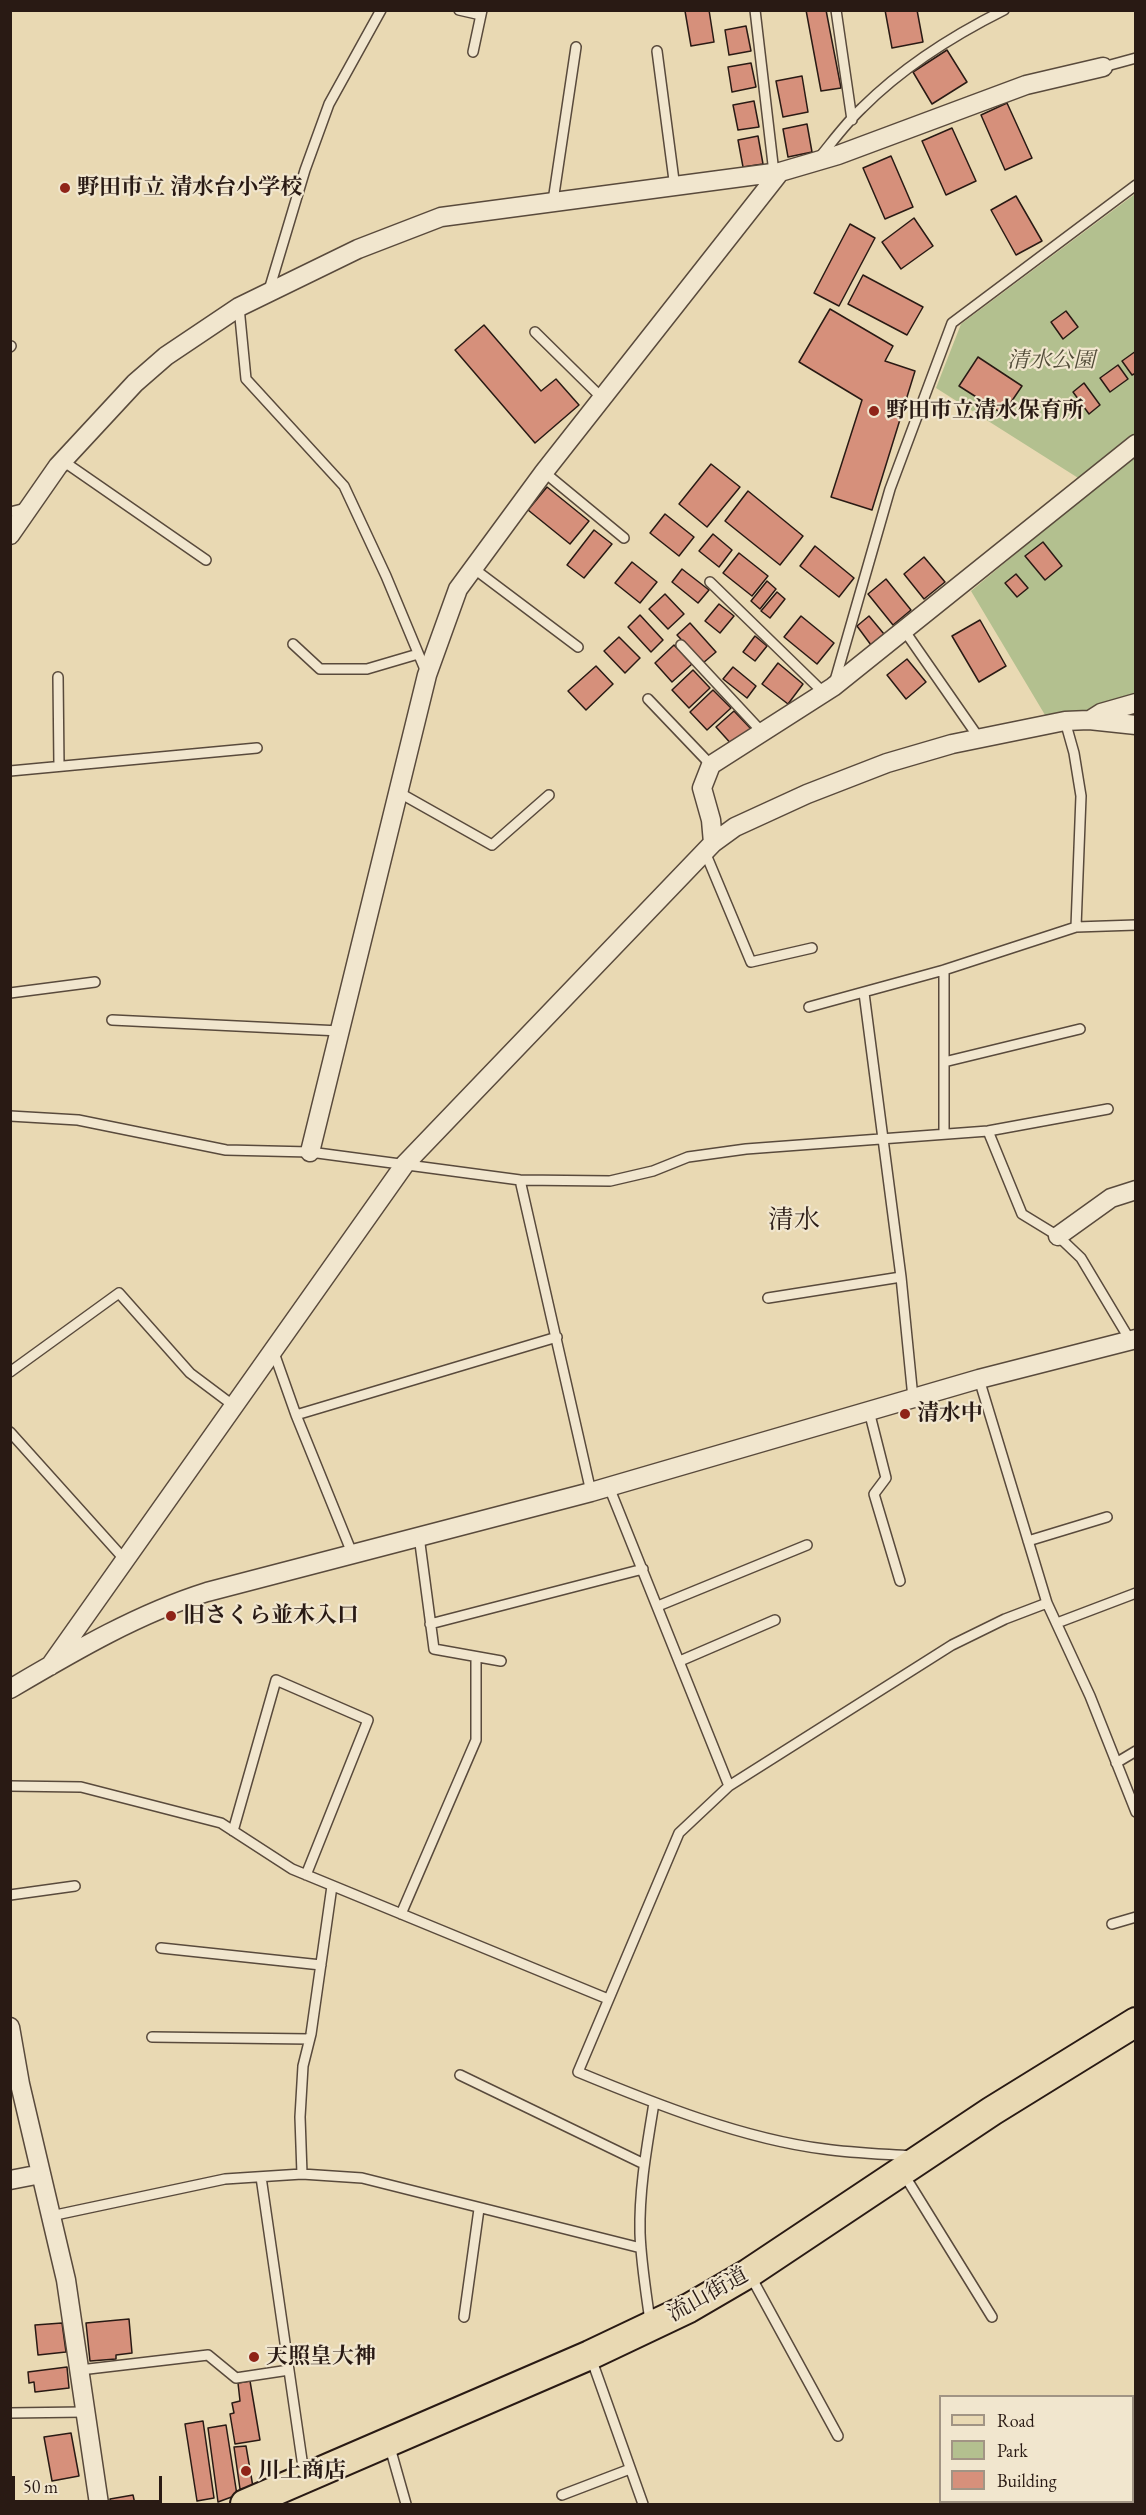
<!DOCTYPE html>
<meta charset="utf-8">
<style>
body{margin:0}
#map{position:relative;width:1146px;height:2515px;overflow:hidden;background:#e9d9b3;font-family:"EB Garamond",serif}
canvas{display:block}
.frame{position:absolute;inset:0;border:12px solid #291a14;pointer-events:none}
.legend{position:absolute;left:939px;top:2395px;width:195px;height:108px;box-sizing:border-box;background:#f1e6ce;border:2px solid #a19484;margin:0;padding:8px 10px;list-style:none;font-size:18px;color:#291a14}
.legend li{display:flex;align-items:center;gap:12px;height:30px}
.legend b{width:30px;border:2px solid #a19484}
.scale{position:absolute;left:12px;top:2476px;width:150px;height:27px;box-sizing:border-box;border:3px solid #291a14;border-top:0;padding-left:8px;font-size:18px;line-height:21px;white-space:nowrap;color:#291a14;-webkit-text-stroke:4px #f1e6ce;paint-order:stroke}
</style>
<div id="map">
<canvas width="1146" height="2515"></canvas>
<div class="frame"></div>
<ul class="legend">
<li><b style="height:8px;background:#e9d9b3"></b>Road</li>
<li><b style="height:16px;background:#b3c08f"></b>Park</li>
<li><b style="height:16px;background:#d6907b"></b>Building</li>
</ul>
<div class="scale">50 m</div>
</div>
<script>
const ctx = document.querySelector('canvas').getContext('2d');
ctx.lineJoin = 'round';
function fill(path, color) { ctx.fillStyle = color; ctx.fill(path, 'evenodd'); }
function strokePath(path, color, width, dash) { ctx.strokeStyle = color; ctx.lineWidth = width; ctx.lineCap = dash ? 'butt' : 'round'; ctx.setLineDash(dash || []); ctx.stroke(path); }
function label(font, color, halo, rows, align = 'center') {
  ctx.font = font + ' "EB Garamond","Noto Serif JP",serif'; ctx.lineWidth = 4.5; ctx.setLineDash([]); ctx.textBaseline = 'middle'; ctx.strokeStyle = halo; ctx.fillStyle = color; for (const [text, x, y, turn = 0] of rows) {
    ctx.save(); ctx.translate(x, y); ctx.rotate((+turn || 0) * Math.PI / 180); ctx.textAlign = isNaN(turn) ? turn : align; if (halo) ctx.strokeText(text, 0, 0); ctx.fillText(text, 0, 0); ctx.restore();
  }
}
const green = new Path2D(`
 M1135 194V699L1076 715 1048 720 971 591 1094 488 936 388 961 324Z`);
const building = new Path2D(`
 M709 10 714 42 691 46 685 11Z
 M806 10H826L841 88 821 91Z
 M885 10H917L923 42 892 48Z
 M746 26 751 51 729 55 725 30Z
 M947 50 967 82 932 104 913 72Z
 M751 63 756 87 732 92 728 67Z
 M802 76 808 112 783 117 776 81Z
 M754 101 759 127 738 130 733 105Z
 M1007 103 1032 158 1005 170 981 115Z
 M807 124 812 152 788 157 783 129Z
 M952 128 976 181 946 195 922 141Z
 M758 136 763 164 743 167 738 140Z
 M891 156 913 207 885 219 863 168Z
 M1016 196 1042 241 1016 255 991 210Z
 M914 218 933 246 901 269 882 242Z
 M850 224 875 238 839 306 814 293Z
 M863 275 923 307 907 335 848 304Z
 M830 309 893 346 885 361 915 371 872 510 831 497 862 400 799 362Z
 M1066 311 1078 327 1063 339 1051 322Z
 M484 325 541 391 556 379 579 405 535 443 455 350Z
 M1136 351V373L1132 375 1122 361Z
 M978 357 1022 386 1003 414 959 386Z
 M1118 365 1128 379 1110 392 1100 378Z
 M1084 383 1100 405 1089 414 1073 392Z
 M711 464 740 487 707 527 679 504Z
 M547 487 589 521 570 544 528 510Z
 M748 491 803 536 780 565 725 521Z
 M665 514 694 537 679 556 650 533Z
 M594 530 612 544 584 578 567 565Z
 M713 534 732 550 719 567 699 551Z
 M1043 542 1062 566 1045 580 1025 556Z
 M815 546 854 578 839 597 800 566Z
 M739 553 768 576 752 596 723 573Z
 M924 557 945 582 924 599 904 574Z
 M632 562 657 582 640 603 615 583Z
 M682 569 709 590 698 603 672 582Z
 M1016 574 1028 588 1017 597 1005 583Z
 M886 579 911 610 893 625 868 594Z
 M767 581 776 589 760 609 751 601Z
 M777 592 785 599 770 618 761 611Z
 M665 594 684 614 668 629 649 609Z
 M719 604 734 616 720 633 705 621Z
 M640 615 663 640 651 652 628 627Z
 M801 616 834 643 817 664 784 637Z
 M869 616 884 634 871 645 857 626Z
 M980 620 1006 666 979 682 952 636Z
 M690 623 716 652 703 663 677 635Z
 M755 636 767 646 755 661 743 652Z
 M619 637 640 658 625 673 604 651Z
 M674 645 692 664 672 682 655 663Z
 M907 659 926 682 906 699 887 675Z
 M778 663 803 684 788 704 762 684Z
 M596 666 613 684 586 710 568 691Z
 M733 667 756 686 747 698 723 679Z
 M693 670 710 688 689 708 672 690Z
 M713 690 731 708 707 730 690 712Z
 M734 711 752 730 734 747 716 727Z
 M129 2319 132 2353 116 2355V2359L90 2361 86 2323Z
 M62 2323 66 2352 38 2355 35 2325Z
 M67 2367 69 2388 35 2392 34 2382 29 2383 28 2372Z
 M250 2381 260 2440 235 2444 230 2414 234 2413 232 2403 240 2401 238 2383Z
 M203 2421 214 2498 197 2501 185 2424Z
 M226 2425 237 2495 218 2502 208 2428Z
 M71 2433 79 2476 52 2481 44 2437Z
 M246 2446 253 2487 240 2489 234 2447Z
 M133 2495 135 2504H111L110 2499Z`);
const service = new Path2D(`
 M459 10 481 15
 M755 10 774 173
 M836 10 852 120
 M657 51 675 188
 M473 52 482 10
 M1103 67 1136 58
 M819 158C833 141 846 123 862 108 903 67 952 36 1004 10
 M553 201 576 47
 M269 290 305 170 329 104 381 10
 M239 307 246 379 344 486 386 576 426 672
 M535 332 602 398
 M10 347 11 346
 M63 461 206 560
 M544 472 624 538
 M10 512 26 508
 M473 568 578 647
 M710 582 824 693
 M904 630 979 738
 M293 644 320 669H367L418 654
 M681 645 763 733
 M58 677 59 766
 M834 684 890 489 952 323 1136 185
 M648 699 711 765
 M1065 721 1074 753 1081 796 1076 927
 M10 771 257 748
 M398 792 492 845 549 795
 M705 852 751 962 812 948
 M10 993 95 982
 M864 993 901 1277 913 1398
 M809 1007 944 970 1076 927 1136 925
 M112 1020 340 1031
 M944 1062 1080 1029
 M10 1116 78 1120 226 1150 310 1152 520 1180 610 1181 653 1171 688 1157 746 1149 988 1131 1108 1109
 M988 1131 1022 1214 1058 1236 1081 1258 1130 1340
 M944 1133V970
 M520 1180 591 1492
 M768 1298 901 1277
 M273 1350 296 1415 352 1553
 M10 1372 119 1293 190 1373 234 1406
 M979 1379 1047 1603 1090 1696 1136 1812
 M869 1411 886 1478 874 1494 900 1581
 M296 1415 557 1337
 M10 1432 125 1560
 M609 1487 729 1786
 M419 1536 434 1649 501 1661
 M1028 1541 1107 1517
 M658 1606 807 1545
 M1057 1623 1136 1593
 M430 1624 643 1569
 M680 1661 775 1620
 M1116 1763 1136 1751
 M10 1786 81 1787 221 1823 292 1869 608 1999
 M233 1831 276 1680 368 1720 306 1875
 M10 1895 75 1886
 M401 1914 476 1740V1657
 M1112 1924 1136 1917
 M161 1948 321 1965
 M152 2037 309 2039
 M460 2075 644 2164
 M911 2156C882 2154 852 2153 824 2149 743 2139 653 2103 578 2072L679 1833 729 1786 952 1645 1005 1619 1047 1603
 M903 2173 992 2317
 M302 2174 300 2117 303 2066 311 2034 332 1886
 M261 2177 304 2474
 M51 2216 225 2179 302 2174 362 2178 641 2248
 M750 2275 838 2436
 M464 2317 479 2209
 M650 2321C646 2292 641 2262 640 2233 639 2189 647 2146 654 2103
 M591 2358 643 2504
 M80 2370 208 2355 236 2378 289 2370
 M10 2413 84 2412
 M1132 2430 1136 2428
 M389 2444 406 2504
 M562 2495 630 2469
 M1017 2504 1022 2502`);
const minor = new Path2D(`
 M10 535 58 466 135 383 166 356 239 307 358 249 441 217 780 172 838 155 1026 85 1103 67
 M1090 720 1101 713 1136 703
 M713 843 711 820 702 788 711 765 833 687 1136 444
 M310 1152 427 675 458 589 544 472 780 172
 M1058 1236 1111 1198 1136 1190
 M50 1666 405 1164 713 843 735 827 807 794 887 763 952 744 1065 721 1089 720 1136 725
 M10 1689C73 1652 137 1614 207 1592L591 1492 979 1379 1136 1339
 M10 2027 20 2084 66 2280 99 2504
 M10 2180 41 2174`);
const primary = new Path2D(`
 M245 2504 590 2355 689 2308 749 2273 992 2111 1136 2022`);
const markers = [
 [65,188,6,"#8f2418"],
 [874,411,6,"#8f2418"],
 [905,1414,6,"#8f2418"],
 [171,1616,6,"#8f2418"],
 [254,2357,6,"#8f2418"],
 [246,2471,6,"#8f2418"]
];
const poiNames = [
 ["野田市立 清水台小学校",77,188],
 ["野田市立清水保育所",886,411],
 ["清水中",917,1414],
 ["旧さくら並木入口",183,1616],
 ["天照皇大神",266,2357],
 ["川上商店",258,2471]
];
const parkNames = [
 ["清水公園",1051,361]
];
const streetNames = [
 ["流山街道",708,2295,-29]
];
const quarterNames = [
 ["清水",794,1221]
];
fill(green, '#b3c08f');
fill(building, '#d6907b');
strokePath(building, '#291a14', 1.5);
strokePath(service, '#594a3c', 12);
strokePath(minor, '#594a3c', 21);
strokePath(primary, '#291a14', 32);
strokePath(service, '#f1e6ce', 9);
strokePath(minor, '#f1e6ce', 18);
strokePath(primary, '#e9d9b3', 28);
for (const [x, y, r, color] of markers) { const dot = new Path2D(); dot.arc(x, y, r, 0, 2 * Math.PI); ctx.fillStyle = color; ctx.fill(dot); strokePath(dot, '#f1e6ce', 2); }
label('bold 22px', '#291a14', '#f1e6ce', poiNames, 'left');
label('italic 22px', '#524c39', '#f1e6ce', parkNames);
label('22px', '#291a14', '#f1e6ce', streetNames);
label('26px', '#291a14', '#f1e6ce', quarterNames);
</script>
